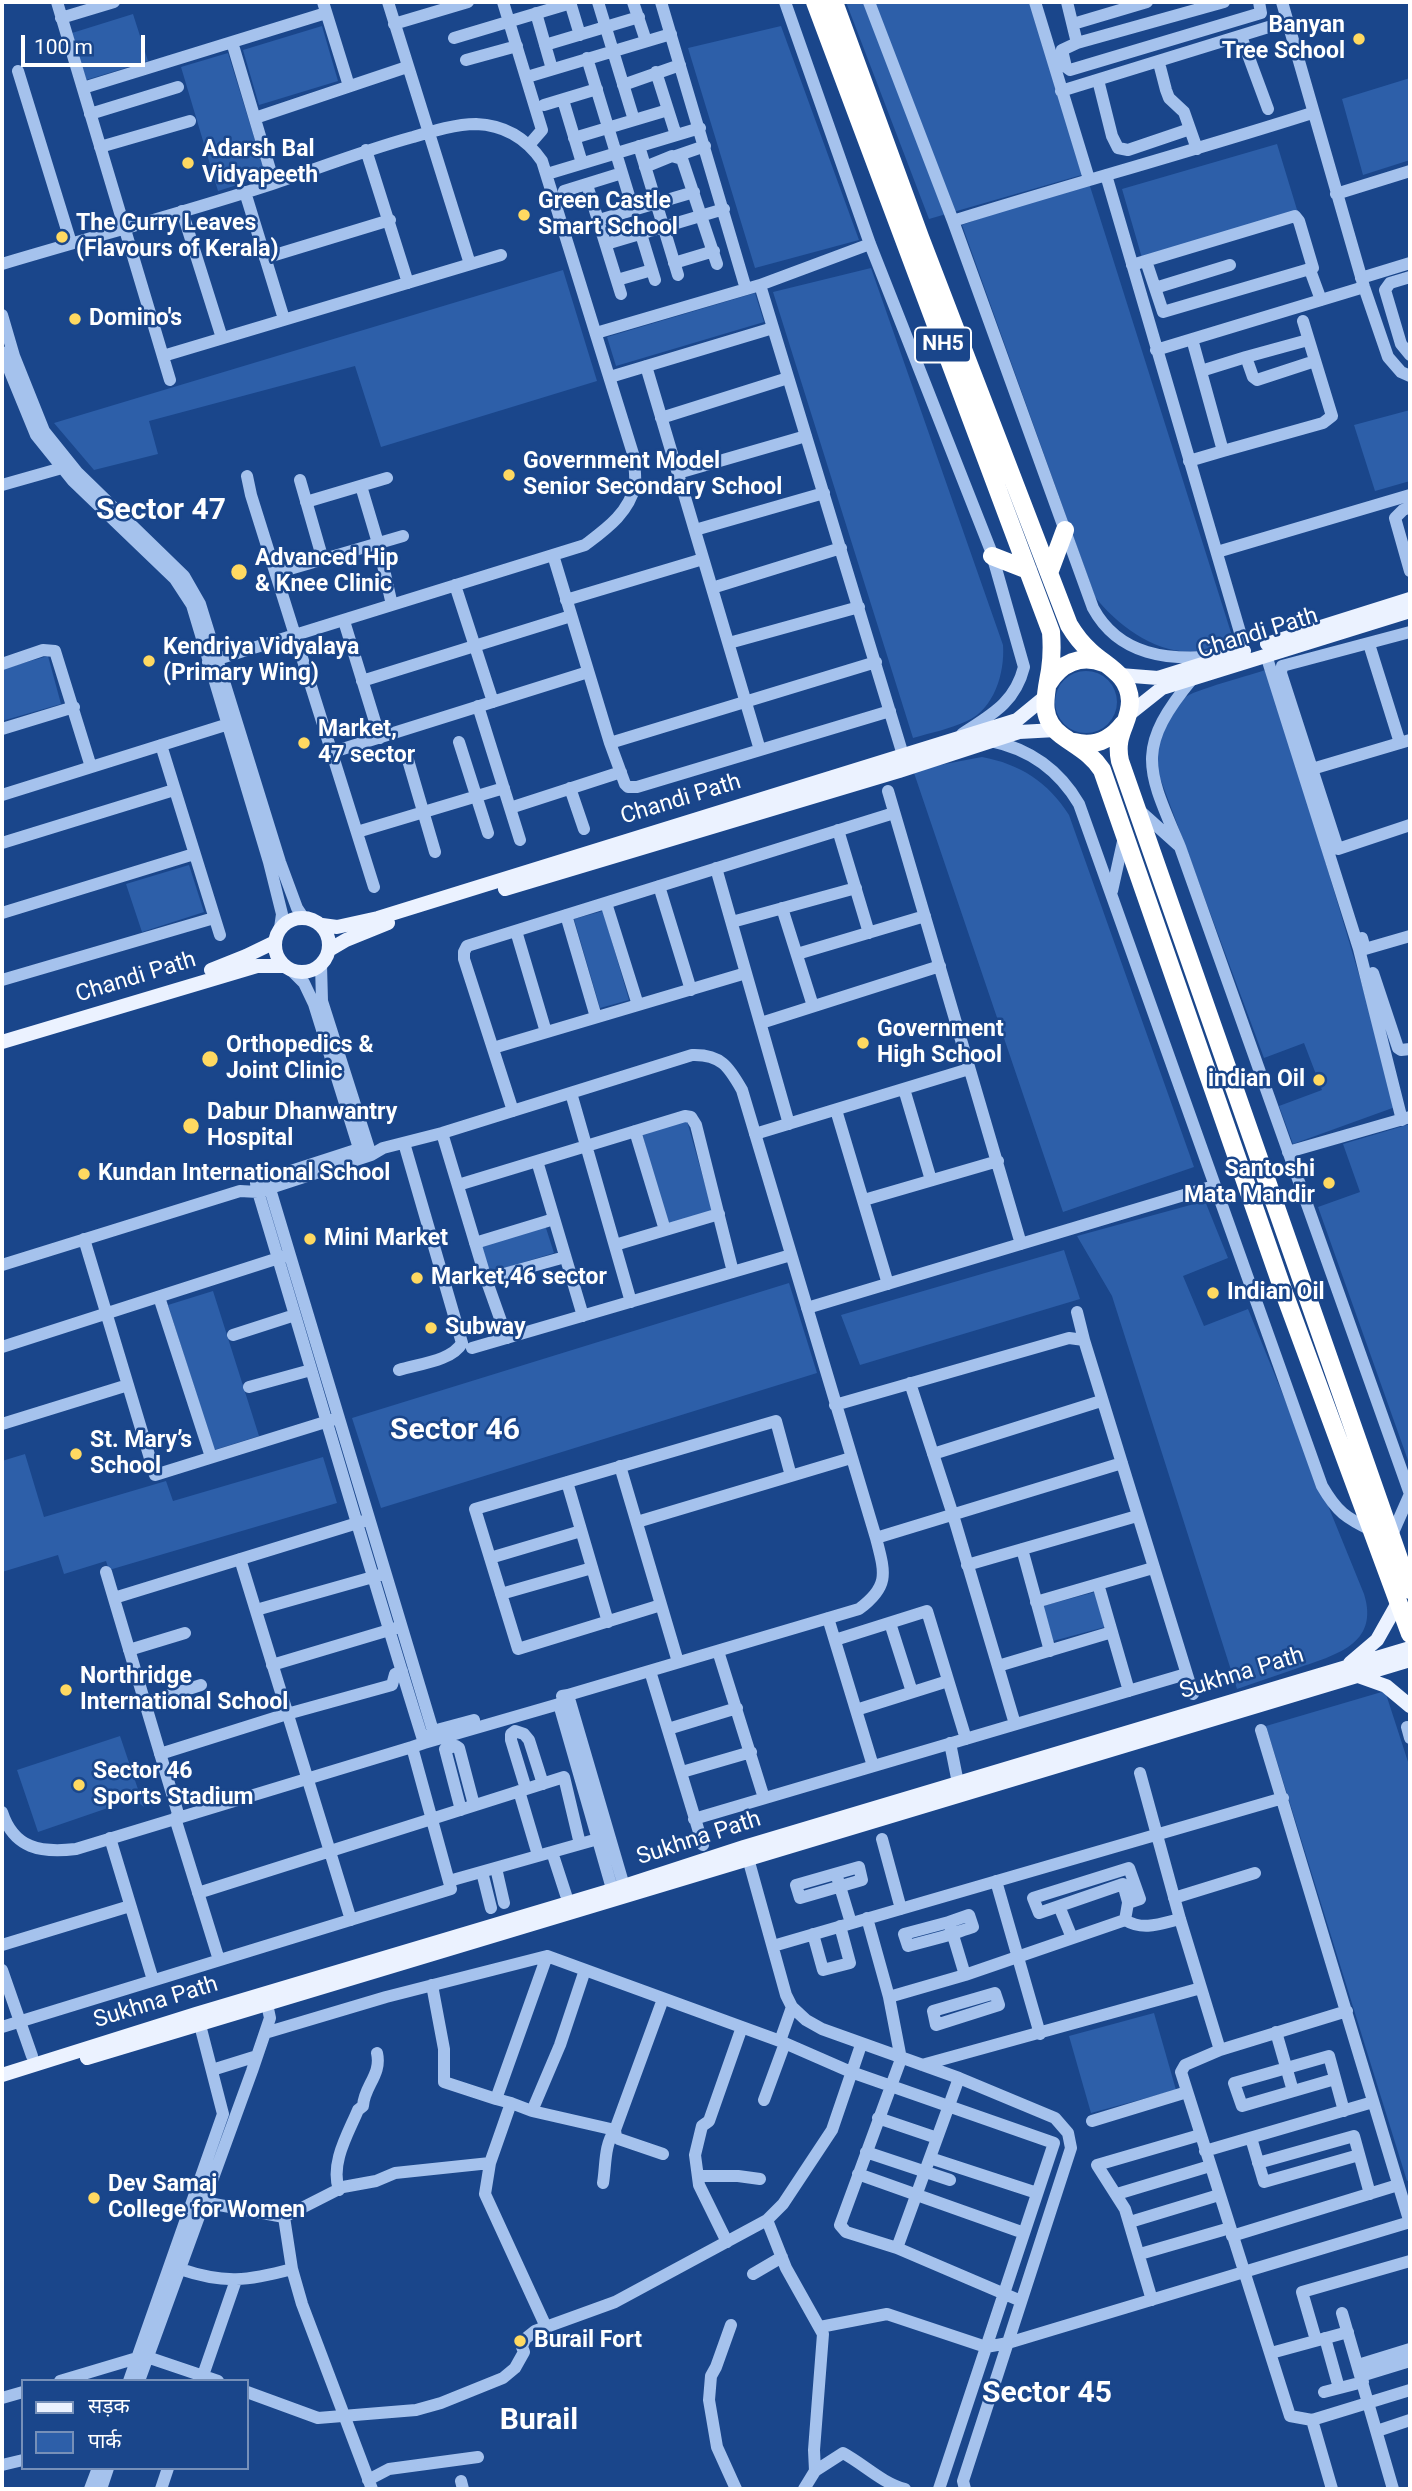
<!DOCTYPE html>
<meta charset="utf-8">
<style>
body{margin:0}
#map{position:relative;width:1412px;height:2491px;overflow:hidden;background:#1a468b;font-family:Roboto,"Noto Sans Devanagari",sans-serif}
canvas{display:block}
.frame{position:absolute;inset:0;border:4px solid #fff;pointer-events:none}
.legend{position:absolute;left:21px;top:2379px;width:228px;height:91px;box-sizing:border-box;background:#1a468b;border:2px solid #7690b9;margin:0;padding:9px 12px;list-style:none;font-size:21px;color:#fff}
.legend li{display:flex;align-items:center;gap:14px;height:35px}
.legend b{width:35px;border:2px solid #7690b9}
.scale{position:absolute;left:21px;top:35px;width:124px;height:32px;box-sizing:border-box;border:4px solid #fff;border-top:0;padding-left:9px;font-size:21px;line-height:24px;white-space:nowrap;color:#fff;-webkit-text-stroke:5px #1a468b;paint-order:stroke}
</style>
<div id="map">
<canvas width="1412" height="2491"></canvas>
<div class="frame"></div>
<ul class="legend">
<li><b style="height:9px;background:#ebf2ff"></b>सड़क</li>
<li><b style="height:19px;background:#2d5fa9"></b>पार्क</li>
</ul>
<div class="scale">100 m</div>
</div>
<script>
const ctx = document.querySelector('canvas').getContext('2d');
ctx.lineJoin = 'round';
function fill(path, color) { ctx.fillStyle = color; ctx.fill(path, 'evenodd'); }
function strokePath(path, color, width, dash) { ctx.strokeStyle = color; ctx.lineWidth = width; ctx.lineCap = dash ? 'butt' : 'round'; ctx.setLineDash(dash || []); ctx.stroke(path); }
function label(font, color, halo, rows, align = 'center') {
  ctx.font = font + ' Roboto,sans-serif'; ctx.lineWidth = 5; ctx.setLineDash([]); ctx.textBaseline = 'middle'; ctx.strokeStyle = halo; ctx.fillStyle = color; for (const [text, x, y, turn = 0] of rows) {
    ctx.save(); ctx.translate(x, y); ctx.rotate((+turn || 0) * Math.PI / 180); ctx.textAlign = isNaN(turn) ? turn : align; if (halo) ctx.strokeText(text, 0, 0); ctx.fillText(text, 0, 0); ctx.restore();
  }
}
const green = new Path2D(`
 M846 2H1031L1085 174 929 219Z
 M133 14 148 61 86 80 72 33Z
 M322 26 338 81 259 105 243 50Z
 M781 26 859 240 755 268 688 48Z
 M228 53 266 176 218 191 181 67Z
 M1410 78V160L1363 175 1342 99Z
 M1277 144 1298 213 1142 258 1122 189Z
 M1088 180 1233 639C1222 643 1209 649 1197 651 1158 656 1118 626 1095 597L962 225Z
 M871 268 1003 645C1005 673 994 709 967 721 950 729 930 733 913 738L773 292Z
 M563 270 597 381 381 447 355 366 149 421 158 454 94 470 54 423Z
 M755 293 764 322 616 366 607 337Z
 M1410 410V481L1375 491 1354 425Z
 M48 656 61 704 2 721V669Z
 M1268 669 1398 1106 1293 1144 1279 1106 1322 1090 1304 1043 1264 1058 1156 767C1156 745 1166 712 1184 698 1193 690 1252 675 1268 669Z
 M1055 702a31 31 0 1 1 62 0a31 31 0 1 1-62 0Z
 M982 757C1020 764 1048 782 1069 815L1194 1167 1063 1212 913 770Z
 M189 865 204 912 142 932 126 884Z
 M603 911 629 1000 600 1008 574 919Z
 M687 1121 713 1213 667 1225 642 1133Z
 M1410 1124V1466L1318 1207 1360 1192 1343 1144Z
 M1205 1201 1228 1258 1183 1276 1204 1326 1248 1309 1364 1594C1380 1645 1334 1655 1298 1668 1278 1675 1257 1682 1237 1689L1112 1296 1077 1236Z
 M545 1225 554 1253 488 1273 480 1245Z
 M1064 1250 1080 1299 860 1365 841 1315Z
 M789 1283 817 1373 381 1508 352 1418Z
 M213 1291 259 1436 214 1450 168 1305Z
 M25 1454 44 1517 166 1481 173 1501 323 1457 337 1503 109 1570 106 1561 64 1574 58 1555 2 1572V1461Z
 M1095 1592 1105 1627 1053 1641 1043 1606Z
 M1385 1691 1410 1768V2180L1407 2181 1266 1726Z
 M120 1736 144 1807 134 1799 38 1832 17 1770Z
 M1154 2013 1176 2090 1091 2113 1069 2036Z`);
const minor = new Path2D(`
 M57 2 170 380
 M323 2 349 86
 M388 2 470 264
 M503 2 542 130 529 145
 M570 2 580 35
 M598 2 634 120
 M633 2 646 41
 M661 2 746 289
 M785 2 870 244 991 551 1024 667C1015 703 991 715 962 734
 M869 2 953 221 1093 608C1119 656 1169 661 1218 656
 M1035 2 1089 179
 M1067 2 1077 43 1062 50 1066 67 1070 70 1261 13 1259 2
 M1282 2 1364 287 1388 357 1401 372 1410 376
 M536 13 552 69
 M61 18 114 2
 M394 24 468 2
 M1073 24 1147 2
 M1241 36 1268 109
 M454 38 571 3
 M232 42 274 183
 M1077 43 1224 2
 M545 45 639 17
 M587 58 633 209
 M466 60 517 46
 M1159 63 1166 90 1169 98 1184 112 1197 149
 M18 71 71 243
 M656 72 676 135
 M527 77 671 34
 M1098 80 1112 136 1118 148 1128 150 1190 129
 M623 85 680 65
 M83 88 326 13
 M1061 91 1288 21
 M563 100 582 163
 M544 105 597 89
 M90 114 178 87
 M255 118 407 67
 M574 138 668 110
 M639 146 678 275
 M100 147 190 121
 M366 150 408 283
 M676 156 705 146
 M645 167 672 156 682 159 717 264
 M547 174 700 128
 M1106 175 1242 639
 M589 184 588 188 621 294
 M564 191 622 173
 M245 192 284 319
 M1336 194 1410 171
 M182 211 222 338
 M599 220 694 192
 M953 221C1072 184 1193 151 1312 113
 M641 234 655 280
 M606 244 724 209
 M265 258 390 220
 M674 263 714 251
 M2 264C92 237 183 213 272 184 319 168 365 150 413 137 433 131 456 124 476 124 504 125 526 138 542 161L634 457C634 465 636 477 635 485 629 513 606 529 585 545L208 662
 M1132 265 1295 216 1299 221 1313 268 1163 312 1146 261
 M1310 270 1321 300
 M1410 277 1390 283 1385 290 1401 344 1410 355
 M1361 278 1410 263
 M617 280 652 270
 M760 285 903 755
 M1155 288 1230 265
 M2 315 14 356 44 431 77 472 184 576 200 604 280 862 297 908 303 917
 M596 333 760 285 870 244
 M1308 340 1246 357 1253 377 1257 380 1315 361
 M1156 350 1364 287
 M2 352 36 435 73 481 175 579 192 605 269 862 282 914 280 928
 M163 356 501 255
 M646 366 760 750
 M1201 371 1246 357
 M610 377 773 328
 M661 418 788 378
 M1223 451 1323 423 1332 416 1303 321
 M1189 461 1223 451 1192 339
 M678 473 806 436
 M247 476 251 495 374 887
 M300 480 323 560
 M2 485 69 466
 M361 486 378 543 392 605
 M306 502 387 478
 M1410 507 1403 510 1395 518 1410 571
 M695 530 824 493
 M1217 552 1410 495
 M553 555 610 743 625 784 628 787H637L890 711
 M276 573 403 536
 M455 585 493 702
 M712 588 841 548
 M566 600 703 559
 M344 621 380 738
 M1410 632 1282 666 1281 673 1338 849 1410 825
 M729 643 859 607
 M1369 644 1400 743
 M1266 655 1359 949 1402 1120
 M2 664 43 650 55 651 91 767
 M1193 678C1134 749 1147 769 1180 847L1410 1494
 M362 681 571 616
 M478 706 520 840
 M2 729 74 707
 M991 741C1030 749 1059 770 1079 804L1322 1486C1337 1512 1346 1518 1373 1531
 M459 742 488 833
 M610 743 876 662
 M161 745 220 935
 M333 752 588 672
 M408 760 435 852
 M1312 769 1410 740
 M570 788 584 829
 M888 791 1021 1244
 M2 795 235 722
 M510 808 621 772
 M1139 810 1178 845
 M838 830 869 933
 M357 832 504 788
 M2 843 174 790
 M716 868 789 1124
 M659 886 691 990
 M1112 891 1124 837
 M606 903 638 1005
 M782 908 813 1006
 M2 913 194 854
 M566 915 596 1017
 M732 922 856 888
 M516 931 546 1032
 M1362 938 1365 949 1410 936
 M797 954 925 916
 M321 965 322 1001 371 1155
 M290 969 304 983 314 1004 362 1158
 M1373 973 1398 1048 1401 1050 1410 1049
 M2 980 214 918
 M761 1023 940 966
 M493 1048 746 973
 M904 1089 931 1180
 M571 1093 631 1302
 M836 1110 888 1284
 M513 1111 464 959V952L467 946 894 813
 M635 1131 665 1230
 M442 1133 486 1279 507 1338
 M755 1134 969 1069
 M1288 1152 1410 1117
 M537 1161 583 1316
 M267 1179 433 1731
 M260 1181 365 1147
 M458 1185 685 1116 691 1117 696 1125 733 1272
 M864 1200 998 1161
 M84 1239 155 1475 335 1419
 M475 1243 554 1219
 M615 1245 719 1214
 M2 1265 240 1191 258 1192 371 1155 383 1148 442 1133 692 1055C721 1054 729 1067 742 1090L876 1538C885 1573 890 1586 859 1609L568 1695 559 1704 424 1743C367 1561 314 1377 259 1195L256 1183
 M486 1279 565 1257
 M159 1297 211 1457
 M807 1308 1214 1186
 M1077 1312 1084 1340
 M233 1335 295 1315
 M2 1347 285 1256
 M472 1348 791 1255
 M399 1370C418 1364 452 1361 462 1343L404 1143
 M910 1383 953 1515 1015 1724
 M249 1387 311 1370
 M835 1405 1069 1338 1084 1340 1193 1694
 M2 1424 128 1385
 M933 1454 1101 1401
 M620 1466 678 1662
 M567 1482 608 1622
 M637 1522 851 1458
 M1391 1537 1410 1494
 M876 1538 1122 1463
 M1022 1549 1050 1651
 M490 1558 581 1531
 M240 1559 351 1920
 M967 1565 1137 1516
 M106 1572 179 1817
 M1098 1584 1129 1691
 M501 1594 592 1568
 M114 1598 364 1521
 M1036 1602 1153 1568
 M661 1605 518 1649 475 1509 776 1421 791 1476
 M256 1610 380 1575
 M828 1618 873 1766
 M890 1623 912 1692
 M835 1640 927 1611 966 1739
 M129 1650 185 1633
 M718 1651 764 1798
 M272 1665 396 1628
 M998 1666 1112 1632
 M650 1671 703 1845
 M562 1696 568 1695 626 1893
 M145 1703 201 1685
 M559 1704 615 1899
 M856 1710 948 1681
 M1407 1727 1410 1738
 M668 1729 737 1708
 M1261 1730 1410 2223
 M950 1743 958 1783
 M160 1754 287 1714 392 1685 395 1674 402 1671
 M682 1772 751 1752
 M1140 1773 1180 1919 1220 2050
 M526 1789 511 1740V1734L515 1731 524 1734 529 1740 543 1784
 M519 1791 538 1855
 M461 1810 445 1749 456 1746 459 1748 474 1805
 M2 1812C14 1849 41 1853 76 1849L412 1747 424 1743 433 1731 474 1720
 M175 1818 219 1960
 M694 1819 1186 1674
 M110 1838 153 1980
 M882 1839 901 1909
 M746 1851 786 1995 792 2007 806 2020 822 2029 959 2078 1055 2118 1068 2133 1071 2148 963 2481 965 2489
 M552 1852 566 1895
 M859 1867 862 1880 800 1898 796 1885Z
 M496 1868 504 1903
 M482 1872 491 1908
 M838 1880 851 1923
 M449 1881 605 1837
 M996 1881 1040 2034
 M198 1893 564 1777 580 1844
 M1174 1898 1255 1873
 M1059 1906 1072 1938
 M867 1918 889 1997 901 2059 840 2225 846 2232 897 2248 1021 2301
 M1125 1920 1128 1903V1902L1123 1884 1039 1913 1033 1898 1129 1868 1140 1899 1128 1903
 M1125 1920C1143 1931 1160 1924 1180 1919
 M949 1922 904 1934 908 1946 942 1937C953 1934 963 1930 973 1927L969 1915 949 1922 965 1975
 M813 1934 823 1970 850 1963 840 1926
 M2 1945 130 1906
 M773 1946 1283 1798
 M2 1970 32 2056
 M432 1985 444 2049V2082L496 2099
 M995 1993 999 2005 936 2025 933 2011Z
 M889 1997 965 1975 1125 1920
 M1347 2011 1220 2050 1185 2065 1181 2072 1290 2416 1312 2420 1410 2390
 M2 2027 451 1889 412 1747
 M1276 2032 1293 2091
 M265 2033 386 1997 547 1956 780 2041 792 2007
 M780 2041 851 2072 1054 2143 939 2489
 M922 2065 1201 1988
 M212 2070 257 2056
 M1335 2079 1242 2106 1234 2083 1329 2056 1344 2111
 M764 2100 785 2043
 M511 2103 532 2111 560 2045 585 1970
 M532 2111 615 2130 663 1999
 M878 2118 937 2138
 M1092 2121 1187 2092
 M615 2130 616 2137 619 2139 663 2154
 M1251 2138 1264 2182 1359 2155
 M1205 2151 1373 2102
 M866 2152 950 2180
 M930 2158 1037 2193
 M1258 2163 1354 2136 1370 2194
 M858 2174 1024 2233
 M698 2176H738L760 2179
 M603 2183C606 2165 604 2145 615 2130
 M339 2190C330 2163 348 2134 358 2110L363 2106C364 2086 382 2075 377 2053
 M1117 2194 1210 2166
 M203 2202 284 2217 343 2187 376 2181 395 2173 490 2163
 M284 2217 292 2269 302 2304 372 2489
 M767 2220 786 2268 823 2334 814 2450 815 2471
 M1130 2222 1219 2195
 M1232 2236 1398 2185
 M727 2242 699 2185 695 2155 702 2126 709 2121 742 2027
 M897 2248 959 2078
 M1140 2254 1230 2228
 M180 2269C224 2284 248 2281 292 2269
 M753 2274 782 2257
 M1152 2300 1125 2209 1097 2165 1200 2135
 M1342 2313 1393 2489
 M731 2325 716 2367 711 2376 709 2400 717 2447 736 2489
 M820 2327 887 2314 986 2347 1008 2343 1410 2222
 M547 2329 485 2194 490 2163 511 2103 496 2099 547 1956
 M1325 2338 1339 2388
 M1316 2340 1302 2292 1410 2261
 M1271 2353 1348 2332
 M1358 2365 1410 2349
 M1361 2376 1410 2361
 M60 2381 137 2358 147 2357 218 2381
 M129 2381 223 2114 200 2025
 M139 2381 252 2071 270 2018 267 2004
 M201 2381 236 2280
 M247 2392 318 2418 416 2410 441 2403 503 2378 515 2368 524 2352 522 2347 525 2339 535 2331 615 2302 767 2220 783 2204 832 2130 861 2045
 M1324 2392 1363 2382
 M2 2398 23 2392
 M1312 2420 1332 2489
 M1377 2431 1410 2420
 M2 2465 23 2460
 M368 2480 389 2469 478 2457
 M461 2481 463 2489
 M90 2489 98 2468
 M101 2489 108 2468
 M161 2489 168 2468
 M804 2489 815 2471 843 2453C865 2465 882 2483 905 2489`);
const major = new Path2D(`
 M1267 644 1410 599
 M1120 675 1158 678 1244 651
 M1128 715 1162 688 1410 611
 M505 889 899 771 1019 732 1056 730
 M275 945a27 27 0 1 1 54 0a27 27 0 1 1-54 0Z
 M322 925 337 927 378 918 1017 720 1045 697
 M329 950 346 940 388 923
 M211 970 246 956 275 942
 M2 1042 257 966H285
 M1350 1663 1377 1640 1399 1601
 M1358 1676 1386 1686 1410 1706
 M87 2058 1410 1660
 M2 2075 196 2014 612 1890 744 1847 1410 1648`);
const highway = new Path2D(`
 M815 2 1051 632C1052 645 1052 657 1050 670 1046 694 1038 718 1061 735 1077 747 1091 753 1102 770L1283 1290 1410 1634
 M834 2 920 237 1069 625C1075 635 1082 644 1090 651 1107 667 1129 674 1130 701 1130 724 1114 733 1120 761L1410 1590
 M992 556 1028 570
 M1049 573 1065 530
 M1048 684C1060 663 1081 654 1104 663
 M1074 742C1093 747 1110 741 1123 724`);
const markers = [
 [1359,39,7,"#ffd961"],
 [188,163,7,"#ffd961"],
 [524,215,7,"#ffd961"],
 [62,237,7,"#ffd961"],
 [75,319,7,"#ffd961"],
 [509,475,7,"#ffd961"],
 [239,572,9,"#ffd961"],
 [149,661,7,"#ffd961"],
 [304,743,7,"#ffd961"],
 [863,1043,7,"#ffd961"],
 [210,1059,9,"#ffd961"],
 [1319,1080,7,"#ffd961"],
 [191,1126,9,"#ffd961"],
 [84,1174,7,"#ffd961"],
 [1329,1183,7,"#ffd961"],
 [310,1239,7,"#ffd961"],
 [417,1278,7,"#ffd961"],
 [1213,1293,7,"#ffd961"],
 [431,1328,7,"#ffd961"],
 [76,1454,7,"#ffd961"],
 [66,1690,7,"#ffd961"],
 [79,1785,7,"#ffd961"],
 [94,2198,7,"#ffd961"],
 [520,2341,7,"#ffd961"]
];
const shields = [
 [943,345,56]
];
const shieldNames = [
 ["NH5",943,345]
];
const poiNames = [
 ["Banyan",1345,26,"right"],
 ["Tree School",1345,52,"right"],
 ["Adarsh Bal",202,150],
 ["Vidyapeeth",202,176],
 ["Green Castle",538,202],
 ["Smart School",538,228],
 ["The Curry Leaves",76,224],
 ["(Flavours of Kerala)",76,250],
 ["Domino's",89,319],
 ["Government Model",523,462],
 ["Senior Secondary School",523,488],
 ["Advanced Hip",255,559],
 ["& Knee Clinic",255,585],
 ["Kendriya Vidyalaya",163,648],
 ["(Primary Wing)",163,674],
 ["Market,",318,730],
 ["47 sector",318,756],
 ["Government",877,1030],
 ["High School",877,1056],
 ["Orthopedics &",226,1046],
 ["Joint Clinic",226,1072],
 ["indian Oil",1305,1080,"right"],
 ["Dabur Dhanwantry",207,1113],
 ["Hospital",207,1139],
 ["Santoshi",1315,1170,"right"],
 ["Mata Mandir",1315,1196,"right"],
 ["Kundan International School",98,1174],
 ["Mini Market",324,1239],
 ["Market,46 sector",431,1278],
 ["Indian Oil",1227,1293],
 ["Subway",445,1328],
 ["St. Mary’s",90,1441],
 ["School",90,1467],
 ["Northridge",80,1677],
 ["International School",80,1703],
 ["Sector 46",93,1772],
 ["Sports Stadium",93,1798],
 ["Dev Samaj",108,2185],
 ["College for Women",108,2211],
 ["Burail Fort",534,2341]
];
const streetNames = [
 ["Chandi Path",1258,634,-17],
 ["Chandi Path",681,800,-17],
 ["Chandi Path",136,978,-17],
 ["Sukhna Path",1242,1674,-17],
 ["Sukhna Path",699,1839,-18],
 ["Sukhna Path",156,2003,-17]
];
const districtNames = [
 ["Sector 47",161,511],
 ["Sector 46",455,1431],
 ["Sector 45",1047,2394],
 ["Burail",539,2421]
];
fill(green, '#2d5fa9');
strokePath(minor, '#a5c2ed', 12);
strokePath(major, '#ebf2ff', 14);
strokePath(highway, '#fff', 18);
for (const [x, y, r, color] of markers) { const dot = new Path2D(); dot.arc(x, y, r, 0, 2 * Math.PI); ctx.fillStyle = color; ctx.fill(dot); strokePath(dot, '#1a468b', 2.5); }
for (const [x, y, w] of shields) { const box = new Path2D(); box.roundRect(x - w / 2, y - 17.5, w, 35, 5); ctx.fillStyle = '#1a468b'; ctx.fill(box); strokePath(box, '#fff', 2); }
label('bold 21px', '#fff', null, shieldNames);
label('bold 23px', '#fff', '#1a468b', poiNames, 'left');
label('23px', '#fff', '#1a468b', streetNames);
label('bold 30px', '#fff', '#1a468b', districtNames);
</script>
